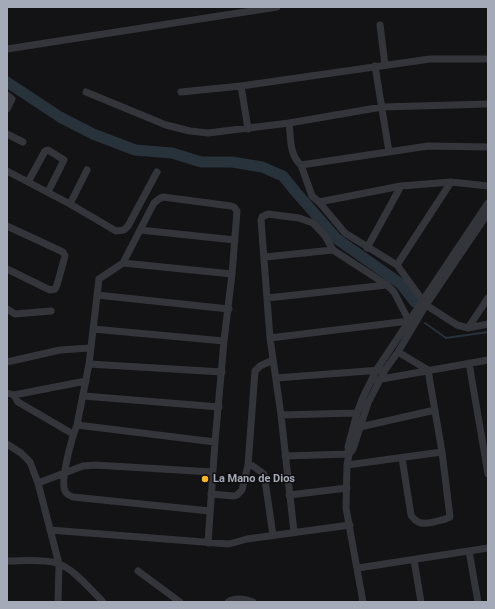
<!DOCTYPE html>
<style>
body{margin:0}
#map{position:relative;width:495px;height:609px;overflow:hidden;background:#131315;font-family:Roboto,sans-serif}
canvas{display:block}
.frame{position:absolute;inset:0;border:8px solid #a4aab7;pointer-events:none}
</style>
<div id="map">
<canvas width="495" height="609"></canvas>
<div class="frame"></div>
</div>
<script>
const ctx = document.querySelector('canvas').getContext('2d');
ctx.lineJoin = 'round';
function strokePath(path, color, width, dash) { ctx.strokeStyle = color; ctx.lineWidth = width; ctx.lineCap = dash ? 'butt' : 'round'; ctx.setLineDash(dash || []); ctx.stroke(path); }
function label(font, color, halo, rows, align = 'center') {
  ctx.font = font + ' Roboto,sans-serif'; ctx.lineWidth = 3; ctx.setLineDash([]); ctx.textBaseline = 'middle'; ctx.strokeStyle = halo; ctx.fillStyle = color; for (const [text, x, y, turn = 0] of rows) {
    ctx.save(); ctx.translate(x, y); ctx.rotate((+turn || 0) * Math.PI / 180); ctx.textAlign = isNaN(turn) ? turn : align; if (halo) ctx.strokeText(text, 0, 0); ctx.fillText(text, 0, 0); ctx.restore();
  }
}
const stream = new Path2D(`
 M425 323 446 338 488 332`);
const river = new Path2D(`
 M7 82 60 117 93 134 135 150 172 153 201 162H232L262 167 283 176 295 191 337 239 401 284 415 302`);
const street = new Path2D(`
 M380 25 385 65
 M7 49 277 7
 M375 66 389 152
 M241 86 248 129
 M86 92 166 125 190 131 208 133 289 123 382 107 488 104
 M181 92 241 86 430 59H488
 M7 95 12 99 7 109
 M289 123C291 137 289 155 301 165L428 146 488 147
 M7 134 23 142
 M301 165 312 196 319 202 345 233 397 265 426 305 457 325 468 328 488 324
 M7 171 70 204 116 231 124 230 128 226 157 172
 M28 182 45 151 48 150 64 160 48 192
 M319 202 401 186 451 182 488 186
 M70 204 87 170
 M7 226 63 252 65 256 57 285 55 289 50 290 7 269
 M140 230 235 240
 M367 248 401 186
 M265 257 333 250
 M123 263 232 274
 M397 265 451 182
 M97 295 229 309
 M267 298 387 285
 M7 309 15 314 51 311
 M468 328 488 298
 M93 329 224 341
 M270 338 409 321
 M398 352 428 370
 M7 362 60 350 90 348
 M469 363 488 474
 M89 364 222 372
 M276 378 381 370
 M376 380 488 360
 M7 393 14 395 86 381
 M14 395 18 402 73 434
 M84 396 219 407
 M281 415 357 413
 M77 425 215 442
 M357 426 360 427 435 410
 M7 444 21 453 30 462 38 483 59 564 58 602
 M285 456 349 454 353 449 368 403 385 370 398 352 426 305 488 213
 M402 458 411 515C417 525 425 524 434 522 440 520 445 520 450 517L442 452 428 370
 M248 465 253 466 264 474 273 535
 M347 465 442 452
 M38 483 83 466 95 465 212 472
 M211 494 234 496 237 495 242 490 248 465 255 371 260 366 273 360
 M289 495 347 488
 M50 530 229 544 247 539 350 525
 M294 532 281 415 270 338 261 220 262 217 268 214 299 218 313 223 325 236 333 250 387 285 394 292 409 321 414 324
 M208 543 215 442 224 341 232 274 237 211 234 207 231 206 163 197 159 199 154 203 123 263 99 279 89 364 77 425C72 437 60 480 65 491 67 495 70 496 73 497L210 511
 M469 551 478 602
 M414 560 421 602
 M7 561C23 561 42 559 57 563 73 568 91 590 103 602
 M358 568 488 548
 M138 571 180 602
 M228 602C235 597 245 599 253 602
 M363 602 346 508 347 465 349 454 348 447 357 413 363 397 377 369 488 203`);
const markers = [
 [205,479,4,"#ffb522"]
];
const poiNames = [
 ["La Mano de Dios",213,479]
];
strokePath(stream, '#28323a', 2);
strokePath(river, '#28323a', 11);
strokePath(street, '#34353b', 7);
for (const [x, y, r, color] of markers) { const dot = new Path2D(); dot.arc(x, y, r, 0, 2 * Math.PI); ctx.fillStyle = color; ctx.fill(dot); strokePath(dot, '#0e0e10', 1.5); }
label('bold 11px', '#a4aab7', '#0e0e10', poiNames, 'left');
</script>
